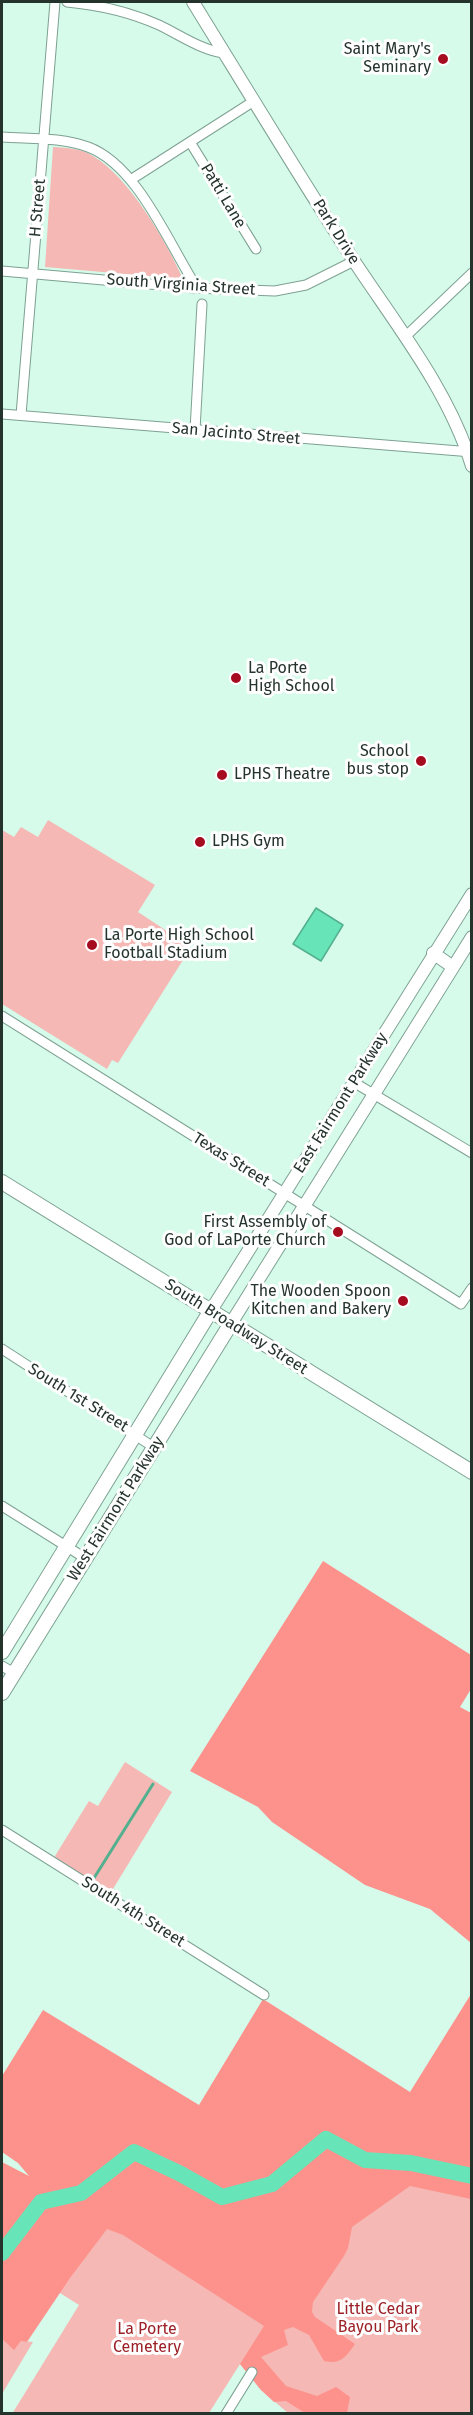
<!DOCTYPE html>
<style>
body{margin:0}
#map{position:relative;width:473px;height:2415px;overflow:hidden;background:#d6fbeb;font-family:"Fira Sans",sans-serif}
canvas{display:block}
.frame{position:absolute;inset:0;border:3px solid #25332d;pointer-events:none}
</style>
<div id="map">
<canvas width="473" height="2415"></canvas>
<div class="frame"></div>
</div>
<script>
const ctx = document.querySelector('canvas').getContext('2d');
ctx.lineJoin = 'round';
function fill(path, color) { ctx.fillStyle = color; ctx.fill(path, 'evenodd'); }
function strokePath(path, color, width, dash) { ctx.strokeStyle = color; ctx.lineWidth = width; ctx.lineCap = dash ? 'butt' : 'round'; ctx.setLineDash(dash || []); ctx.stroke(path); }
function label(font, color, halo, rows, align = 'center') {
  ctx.font = font + ' "Fira Sans",sans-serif'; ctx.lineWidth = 6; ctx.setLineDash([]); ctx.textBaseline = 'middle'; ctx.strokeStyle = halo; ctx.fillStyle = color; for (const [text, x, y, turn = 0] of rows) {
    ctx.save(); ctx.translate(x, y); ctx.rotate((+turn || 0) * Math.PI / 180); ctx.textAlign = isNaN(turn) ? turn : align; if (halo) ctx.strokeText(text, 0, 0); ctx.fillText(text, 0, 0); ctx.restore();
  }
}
const green = new Path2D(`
 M53 147C67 148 80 148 93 156 129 177 166 241 183 279L45 267Z
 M48 820 155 885 138 912 179 939 188 952 118 1063 112 1060 107 1069 2 1004V830L14 837 21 827 38 837Z
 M125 1762 172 1792 113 1889 107 1891 57 1860 55 1856 89 1801 98 1806Z
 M471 2176V2413H288L261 2390 240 2364 209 2413 12 2414 79 2305 52 2288 104 2205 348 2191Z
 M2 2339 14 2349 21 2341 33 2342 2 2394Z`);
const forest = new Path2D(`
 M323 1561 471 1655V1689L460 1707 471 1713V1943L430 1909 365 1885 272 1822 258 1807 190 1771Z
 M471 1994V2199L410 2186 352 2227 348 2248 344 2256 313 2302 312 2312 315 2317 355 2344C346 2357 340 2365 324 2361L309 2335 293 2327 284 2330 288 2345 261 2357 286 2386 317 2396 336 2387 350 2397 347 2413H305L286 2401 274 2402 261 2390 240 2364 264 2326 123 2235 107 2229 70 2278 27 2342 21 2341 14 2350 2 2339V2162L29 2176 18 2163 2 2152V2076L43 2010 199 2105 263 1999 410 2092Z`);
const water = new Path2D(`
 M316 908 343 925 321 961 293 944Z`);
const stream = new Path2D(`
 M94 1878 153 1784`);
const river = new Path2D(`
 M2 2253 41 2202 81 2193 134 2152 179 2173 222 2197 272 2184 326 2139 365 2160 411 2163 472 2176`);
const minor = new Path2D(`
 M67 2C99 5 130 12 159 25 180 35 201 50 224 53
 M2 137C29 139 62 137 88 147 135 164 166 237 191 278L194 288
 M190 142 256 249
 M132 179 254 101
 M2 271 194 288 275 291 306 285 354 261
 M406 336 472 273
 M2 414 472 452
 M21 415 55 2
 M195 430 202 304
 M2 1016 461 1304 472 1288
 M355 1083 472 1153
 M2 1349 155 1448
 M2 1506 85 1558
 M2 1666 14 1673
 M2 1830 264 1995
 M226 2414 252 2372`);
const tertiary = new Path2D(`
 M193 2C246 88 299 176 354 261 397 326 449 391 472 466
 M433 953 453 967
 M210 1312 472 894
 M230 1325 472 937`);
const secondary = new Path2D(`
 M2 1182 472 1472
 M2 1652 210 1312
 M2 1693 230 1325`);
const markers = [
 [443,59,6,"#a50c20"],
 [236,678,6,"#a50c20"],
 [421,761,6,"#a50c20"],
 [222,775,6,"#a50c20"],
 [200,842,6,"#a50c20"],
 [92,945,6,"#a50c20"],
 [338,1232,6,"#a50c20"],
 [403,1301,6,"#a50c20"]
];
const poiNames = [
 ["Saint Mary's",431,50],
 ["Seminary",431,68],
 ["La Porte",248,669,"left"],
 ["High School",248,687,"left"],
 ["School",409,752],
 ["bus stop",409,770],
 ["LPHS Theatre",234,775,"left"],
 ["LPHS Gym",212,842,"left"],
 ["La Porte High School",104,936,"left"],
 ["Football Stadium",104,954,"left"],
 ["First Assembly of",326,1223],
 ["God of LaPorte Church",326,1241],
 ["The Wooden Spoon",391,1292],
 ["Kitchen and Bakery",391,1310]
];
const streetNames = [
 ["Patti Lane",223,196,59],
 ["H Street",38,208,-85],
 ["Park Drive",336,232,58],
 ["South Virginia Street",181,285,4],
 ["San Jacinto Street",236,434,5],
 ["East Fairmont Parkway",341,1103,-58],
 ["Texas Street",231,1160,32],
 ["South Broadway Street",236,1327,32],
 ["South 1st Street",78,1398,32],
 ["West Fairmont Parkway",116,1509,-58],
 ["South 4th Street",133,1912,32]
];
const parkNames = [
 ["Little Cedar",378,2310],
 ["Bayou Park",378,2328],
 ["La Porte",147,2330],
 ["Cemetery",147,2348]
];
fill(green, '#f5b8b4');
fill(forest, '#fd928c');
fill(water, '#67e5b9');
strokePath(water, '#53b08f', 1.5);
strokePath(stream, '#53b08f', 3);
strokePath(river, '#67e5b9', 16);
strokePath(minor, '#7ea192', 11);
strokePath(tertiary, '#7ea192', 14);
strokePath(secondary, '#7ea192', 16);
strokePath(minor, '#fff', 9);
strokePath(tertiary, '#fff', 12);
strokePath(secondary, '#fff', 14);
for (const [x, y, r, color] of markers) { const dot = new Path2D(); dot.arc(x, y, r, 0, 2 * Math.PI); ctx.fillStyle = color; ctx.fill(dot); strokePath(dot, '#fefefe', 2); }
label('16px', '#25332d', '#fefefe', poiNames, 'right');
label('16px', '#25332d', '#fefefe', streetNames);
label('16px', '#9c2027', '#fefefe', parkNames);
</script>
